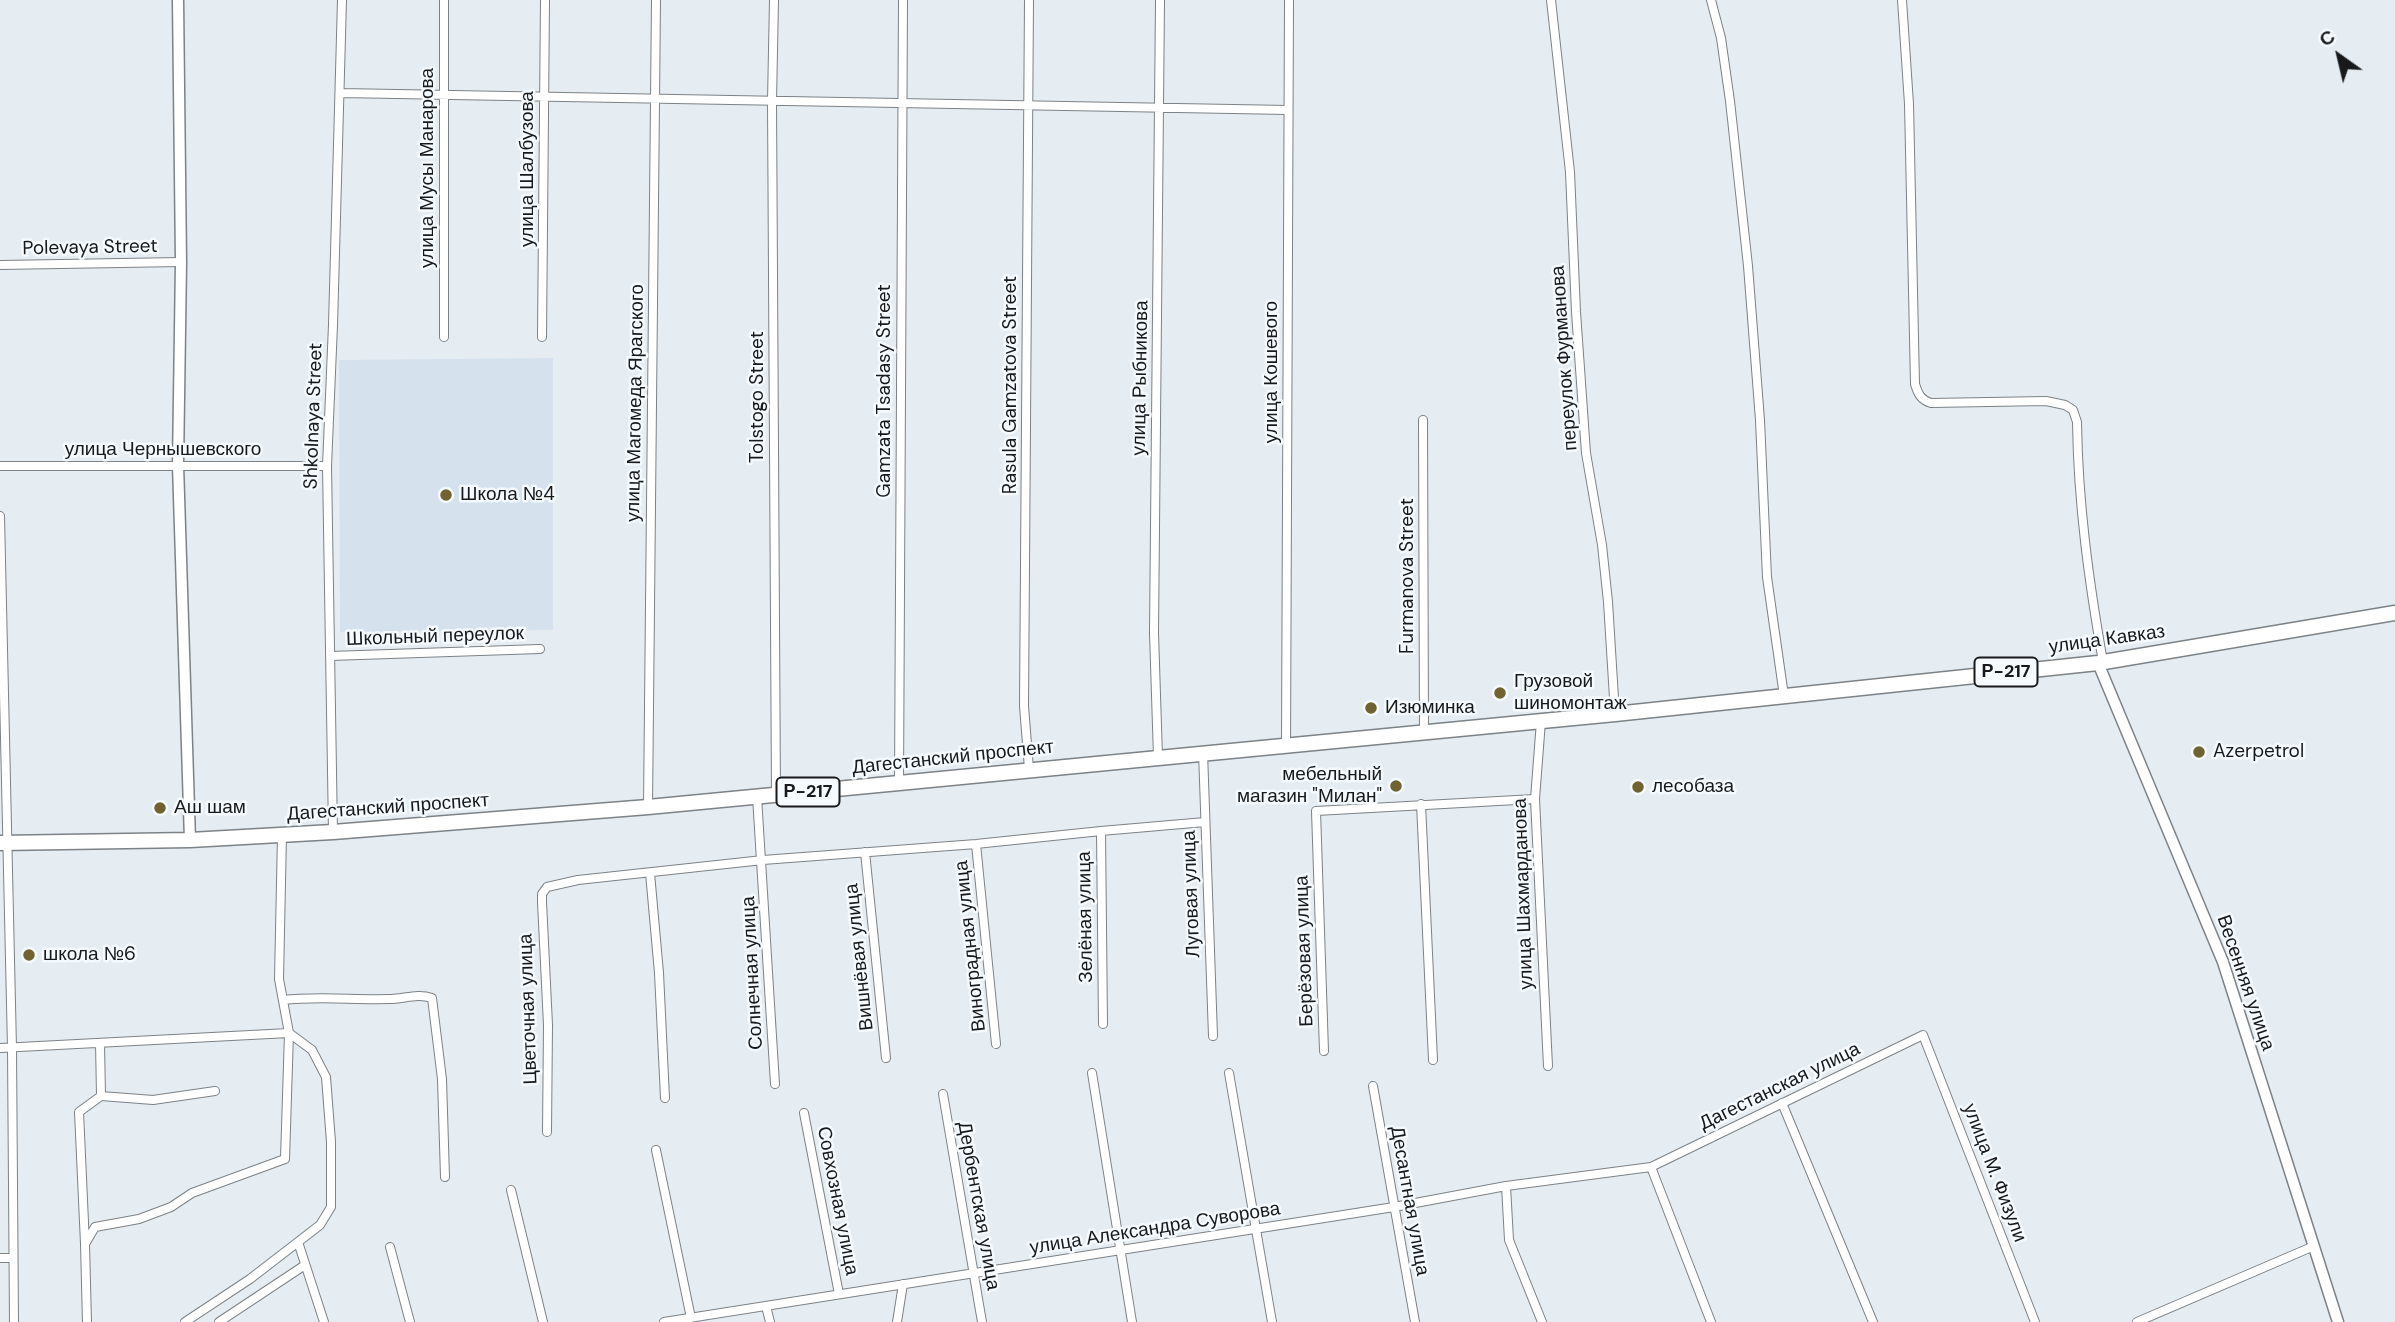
<!DOCTYPE html>
<meta charset="utf-8">
<style>
body{margin:0}
#map{position:relative;width:2395px;height:1322px;overflow:hidden;background:#e6edf2;font-family:"DM Sans",sans-serif}
canvas{display:block}
.north{position:absolute;left:2304px;top:21px;width:70px;height:70px;-webkit-text-stroke:5px #f5fafe;paint-order:stroke;rotate:326deg;font-size:19px;font-weight:700;line-height:28px;text-align:center;color:#17191b}
.north::after{content:'';display:block;margin:auto;width:24px;height:32px;background:#17191b;clip-path:polygon(50% 0,100% 100%,50% 72%,0 100%)}
</style>
<div id="map">
<canvas width="2395" height="1322"></canvas>
<div class="north">С</div>
</div>
<script>
const ctx = document.querySelector('canvas').getContext('2d');
ctx.lineJoin = 'round';
function fill(path, color) { ctx.fillStyle = color; ctx.fill(path, 'evenodd'); }
function strokePath(path, color, width, dash) { ctx.strokeStyle = color; ctx.lineWidth = width; ctx.lineCap = dash ? 'butt' : 'round'; ctx.setLineDash(dash || []); ctx.stroke(path); }
function label(font, color, halo, rows, align = 'center') {
  ctx.font = font + ' "DM Sans",sans-serif'; ctx.lineWidth = 5; ctx.setLineDash([]); ctx.textBaseline = 'middle'; ctx.strokeStyle = halo; ctx.fillStyle = color; for (const [text, x, y, turn = 0] of rows) {
    ctx.save(); ctx.translate(x, y); ctx.rotate((+turn || 0) * Math.PI / 180); ctx.textAlign = isNaN(turn) ? turn : align; if (halo) ctx.strokeText(text, 0, 0); ctx.fillText(text, 0, 0); ctx.restore();
  }
}
const built = new Path2D(`
 M553 358V630L340 632 339 360Z`);
const street = new Path2D(`
 M774 0 772 101 776 795
 M1551 0 1570 172 1576 312 1586 453 1602 545 1608 602 1615 714
 M1711 0 1721 38 1730 101 1748 266 1760 420 1767 577 1784 696
 M1902 0 1909 104 1915 384C1918 394 1921 400 1931 403L2046 401 2065 405 2073 410 2077 422C2078 503 2089 582 2103 662
 M341 93 1288 110
 M0 265 181 262
 M444 337V0
 M542 337 545 0
 M1423 420 1424 733
 M0 466H327
 M0 516 12 1048 14 1322
 M330 656 540 649
 M1541 721 1535 799 1548 1066
 M1286 745 1289 0
 M1203 752 1213 1036
 M1158 757 1154 633 1160 0
 M1029 769 1024 706 1029 0
 M899 783 903 0
 M757 797 775 1084
 M1421 804 1433 1060
 M648 807 656 0
 M333 832 327 466 333 325 342 0
 M976 844 996 1044
 M865 852 886 1058
 M650 873 659 973 665 1098
 M283 1000C318 996 353 1000 389 999 404 999 417 993 432 998L442 1079 445 1177
 M1103 1024 1101 831 1205 822
 M100 1043 101 1096
 M0 1048 289 1033
 M1324 1051 1316 811 1535 799
 M1092 1073 1132 1322
 M1229 1073 1272 1322
 M1373 1086 1415 1322
 M943 1094 982 1322
 M1782 1103 1873 1322
 M804 1113 839 1294
 M547 1132 548 1025 542 902V894L547 887 578 880 763 860 976 844 1101 831
 M656 1150 691 1318
 M1651 1167 1711 1322
 M1506 1186 1509 1240 1542 1322
 M511 1190 543 1322
 M298 1242 324 1322
 M85 1244 79 1112 101 1096 153 1100 215 1091
 M390 1247 410 1322
 M0 1258H13
 M766 1306 770 1322
 M87 1322 85 1244 95 1227 139 1219 171 1207 192 1193 285 1159 289 1033 279 979 282 835
 M185 1322 250 1279 320 1225 331 1207V1142L326 1077 312 1050 289 1033
 M219 1322 305 1265
 M664 1322 1394 1207 1506 1186 1651 1167 1923 1035 2035 1322
 M897 1322 903 1284
 M2137 1322 2314 1246`);
const secondary = new Path2D(`
 M178 0 181 262 178 465 190 840
 M2098 663 2223 962 2338 1322`);
const highway = new Path2D(`
 M0 843 190 840 333 832 648 807 899 783 1615 714 2098 663 2395 613`);
const markers = [
 [446,495,7,"#706330"],
 [1500,693,7,"#706330"],
 [1371,708,7,"#706330"],
 [2199,752,7,"#706330"],
 [1396,786,7,"#706330"],
 [1638,787,7,"#706330"],
 [160,808,7,"#706330"],
 [29,955,7,"#706330"]
];
const shields = [
 [2006,672,63],
 [808,792,63]
];
const shieldNames = [
 ["Р-217",2006,672],
 ["Р-217",808,792]
];
const streetNames = [
 ["улица Мусы Манарова",428,168,-90],
 ["улица Шалбузова",528,169,-90],
 ["Polevaya Street",90,248,-1],
 ["переулок Фурманова",1565,358,-94],
 ["улица Кошевого",1272,372,-90],
 ["улица Рыбникова",1141,378,-89],
 ["Rasula Gamzatova Street",1011,385,-90],
 ["Gamzata Tsadasy Street",885,391,-90],
 ["Tolstogo Street",758,397,-90],
 ["улица Магомеда Ярагского",636,403,-89],
 ["Shkolnaya Street",314,416,-88],
 ["улица Чернышевского",163,450],
 ["Furmanova Street",1408,576,-90],
 ["Школьный переулок",435,637,-2],
 ["улица Кавказ",2107,640,-8],
 ["Дагестанский проспект",953,758,-6],
 ["Дагестанский проспект",388,808,-4],
 ["Луговая улица",1192,894,-92],
 ["улица Шахмарданова",1524,894,-92],
 ["Зелёная улица",1086,917,-91],
 ["Виноградная улица",971,946,-96],
 ["Берёзовая улица",1305,951,-92],
 ["Вишнёвая улица",860,957,-96],
 ["Солнечная улица",753,973,-93],
 ["Весенняя улица",2245,983,71],
 ["Цветочная улица",529,1009,-92],
 ["Дагестанская улица",1780,1087,-26],
 ["улица М. Физули",1994,1173,69],
 ["Совхозная улица",837,1201,79],
 ["Десантная улица",1409,1201,80],
 ["Дербентская улица",978,1206,80],
 ["улица Александра Суворова",1155,1229,-9]
];
const poiNames = [
 ["Школа №4",460,495],
 ["Грузовой",1514,682],
 ["шиномонтаж",1514,704],
 ["Изюминка",1385,708],
 ["Azerpetrol",2213,752],
 ["мебельный",1382,775,"right"],
 ["магазин \"Милан\"",1382,797,"right"],
 ["лесобаза",1652,787],
 ["Аш шам",174,808],
 ["школа №6",43,955]
];
fill(built, '#d5e2ed');
strokePath(street, '#7c8286', 10);
strokePath(secondary, '#7c8286', 13);
strokePath(highway, '#7c8286', 17);
strokePath(street, '#fff', 8);
strokePath(secondary, '#fff', 10);
strokePath(highway, '#fff', 14);
for (const [x, y, r, color] of markers) { const dot = new Path2D(); dot.arc(x, y, r, 0, 2 * Math.PI); ctx.fillStyle = color; ctx.fill(dot); strokePath(dot, '#f5fafe', 2.5); }
for (const [x, y, w] of shields) { const box = new Path2D(); box.roundRect(x - w / 2, y - 14.5, w, 29, 5); ctx.fillStyle = '#f5fafe'; ctx.fill(box); strokePath(box, '#17191b', 2); }
label('bold 18px', '#17191b', null, shieldNames);
label('19px', '#17191b', '#f5fafe', streetNames);
label('19px', '#17191b', '#f5fafe', poiNames, 'left');
</script>
